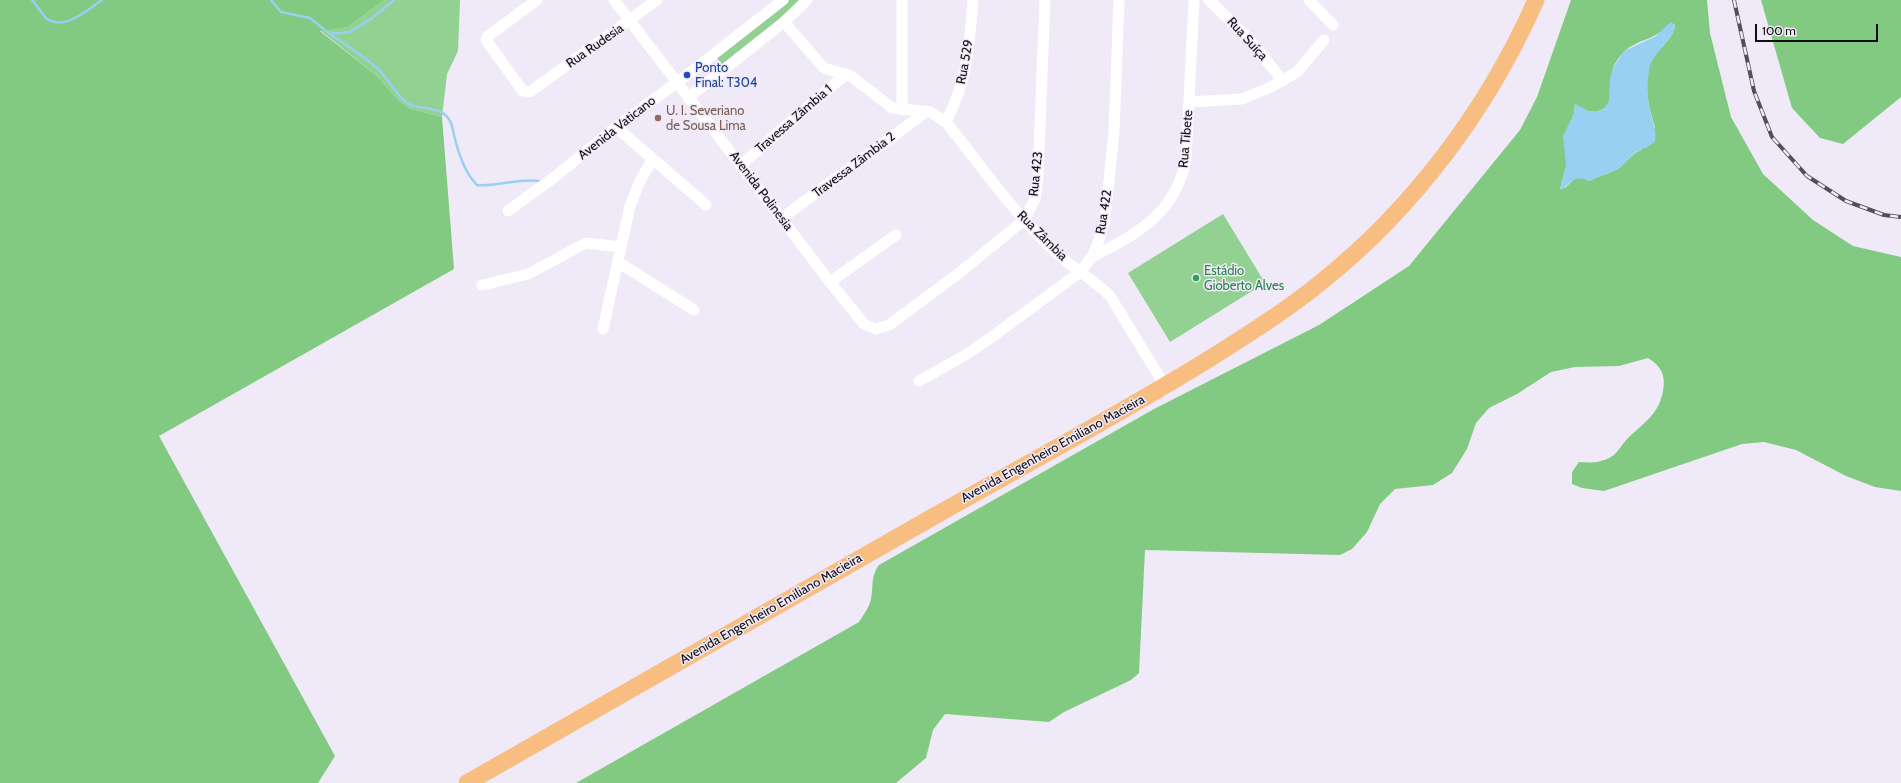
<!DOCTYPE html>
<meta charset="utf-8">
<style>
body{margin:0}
#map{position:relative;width:1901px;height:783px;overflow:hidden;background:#f0e9f7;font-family:Cabin,sans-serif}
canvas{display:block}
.scale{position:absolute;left:1755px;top:24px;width:123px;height:18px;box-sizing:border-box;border:2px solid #100e12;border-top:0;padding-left:5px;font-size:12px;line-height:14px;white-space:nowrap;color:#100e12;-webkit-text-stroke:3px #f0e9f7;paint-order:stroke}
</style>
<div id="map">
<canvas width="1901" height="783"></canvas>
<div class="scale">100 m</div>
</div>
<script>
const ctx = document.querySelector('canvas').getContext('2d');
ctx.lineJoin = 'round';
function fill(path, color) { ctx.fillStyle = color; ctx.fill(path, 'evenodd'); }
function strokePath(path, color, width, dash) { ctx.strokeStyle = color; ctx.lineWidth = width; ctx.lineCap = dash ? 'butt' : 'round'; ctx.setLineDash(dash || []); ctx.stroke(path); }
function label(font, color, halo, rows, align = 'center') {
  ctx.font = font + ' Cabin,sans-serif'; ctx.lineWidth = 3; ctx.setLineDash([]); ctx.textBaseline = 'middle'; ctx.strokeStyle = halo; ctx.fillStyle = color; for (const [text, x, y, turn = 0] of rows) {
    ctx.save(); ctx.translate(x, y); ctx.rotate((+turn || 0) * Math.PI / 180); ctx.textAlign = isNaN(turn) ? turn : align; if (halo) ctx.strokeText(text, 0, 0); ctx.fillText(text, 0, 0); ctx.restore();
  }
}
const green = new Path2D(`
 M385 0H460L458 51 447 74 442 117 411 109 399 101 377 76 320 30 348 27Z
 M789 0H802L724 66 717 58Z
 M1223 214 1265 283 1170 342 1128 273Z`);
const forest = new Path2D(`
 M0 0H385L348 27 320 31 377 76 399 101 411 109 442 117 454 269 159 436 335 756 318 783H0Z
 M1571 0H1707L1710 33 1731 117 1763 174 1813 220 1853 246 1901 257V491L1875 487 1846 476 1796 450 1764 442 1742 444 1604 491 1582 488 1572 484V472L1579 462C1591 463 1600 463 1611 457 1618 453 1622 444 1628 438 1644 423 1659 414 1663 391 1666 375 1661 366 1648 358L1619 366 1575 367 1551 372 1517 394 1489 408 1476 423 1467 449 1452 473 1433 485 1395 489 1380 504 1367 532 1352 549 1340 555 1145 550 1139 673 1131 680 1064 712 1049 722 945 714 933 730 926 758 896 783H576L859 622C864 614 869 608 871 599 874 585 870 578 879 565L1154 409 1319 325 1409 266 1520 130 1537 97ZM1669 24 1675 25C1673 38 1662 46 1654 56 1641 75 1648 106 1655 127L1641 150C1632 153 1627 162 1619 168 1610 174 1599 175 1590 181L1583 178H1575L1566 187 1560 189 1566 166V131L1574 114 1575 104C1582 109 1589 113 1598 111 1616 108 1610 81 1613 68 1615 63 1619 57 1623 53 1634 40 1655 41 1669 24Z
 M1761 0H1901V97L1843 144 1820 138 1792 108Z`);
const water = new Path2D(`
 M1671 22 1675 25C1672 43 1652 52 1649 70 1647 83 1647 98 1650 111 1652 121 1657 130 1655 141 1649 148 1643 148 1636 152 1629 157 1626 163 1619 168 1610 174 1600 175 1590 181 1573 176 1576 179 1562 189H1560L1566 166 1563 136 1574 114 1575 104 1588 111H1600L1604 109 1609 101 1610 78 1613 68 1624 51 1656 36Z`);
const stream = new Path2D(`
 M32 0C37 5 41 13 46 18 64 32 87 10 102 0
 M271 0 281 12 310 18 330 34 350 32 372 18 394 0
 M330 34C346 45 364 56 379 70 387 78 399 98 407 103 420 111 442 105 450 121 453 126 453 133 455 139 459 155 465 173 477 185 498 187 518 178 539 181`);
const minor = new Path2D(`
 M537 0 487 37 486 40 522 90 526 92 531 91 657 0
 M614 0 830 282 864 324 876 329 889 325 958 274 1024 220 1035 199 1038 176 1045 0
 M1209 0 1248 38 1283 81
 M1309 0 1333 25
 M784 22 824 68 851 76 892 108 930 112 946 122C982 167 1016 217 1060 256 1076 271 1095 280 1110 296L1165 386
 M688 98 784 22 807 0
 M1189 102 1242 99 1269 88 1297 72 1324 40
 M902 110V0
 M946 122C968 78 969 48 973 0
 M616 127 706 205
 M742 164 846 74
 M508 211 556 176 616 127 687 75 783 0
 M782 218 926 112
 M1092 257C1137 234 1175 214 1186 160L1194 0
 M618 262 694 310
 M830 282 896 235
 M482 285 528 274 586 243 621 247
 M603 329 630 206 640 181 652 160
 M919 381 967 354 989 339 1080 272 1092 257 1099 240 1105 219 1114 132 1119 0`);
const highway = new Path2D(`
 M467 783C624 693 781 604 938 514 1030 462 1124 412 1214 356 1250 333 1287 310 1320 283 1413 209 1488 109 1536 0`);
const rail = new Path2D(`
 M1734 0 1754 91 1772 137 1807 176 1846 201 1884 215 1901 217`);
const markers = [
 [687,75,4,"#1a4fb4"],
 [658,118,4,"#8d6e63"],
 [1196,278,4,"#2e9e5b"]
];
const streetNames = [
 ["Rua Suíça",1247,39,48],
 ["Rua Rudesia",595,46,-35],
 ["Rua 529",965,62,-80],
 ["Travessa Zâmbia 1",794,119,-41],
 ["Avenida Vaticano",617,128,-38],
 ["Rua Tibete",1186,139,-85],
 ["Travessa Zâmbia 2",854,165,-37],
 ["Rua 423",1036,174,-84],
 ["Avenida Polinesia",761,191,53],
 ["Rua 422",1104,212,-81],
 ["Rua Zâmbia",1042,236,45],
 ["Avenida Engenheiro Emiliano Macieira",1053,449,-29],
 ["Avenida Engenheiro Emiliano Macieira",771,609,-30]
];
const transitNames = [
 ["Ponto",695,68],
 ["Final: T304",695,83]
];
const educationNames = [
 ["U. I. Severiano",666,111],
 ["de Sousa Lima",666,126]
];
const leisureNames = [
 ["Estádio",1204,271],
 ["Gioberto Alves",1204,286]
];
fill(green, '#92d192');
fill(forest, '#82ca82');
fill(water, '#98d0f2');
strokePath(stream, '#98d0f2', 2.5);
strokePath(minor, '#fff', 11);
strokePath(highway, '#f8be81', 17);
strokePath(rail, '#534f56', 4);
strokePath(rail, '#f0e9f7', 2.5, [8]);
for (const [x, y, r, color] of markers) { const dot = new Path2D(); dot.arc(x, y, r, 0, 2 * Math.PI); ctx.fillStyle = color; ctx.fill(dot); strokePath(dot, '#f0e9f7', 1.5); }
label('13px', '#100e12', '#f0e9f7', streetNames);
label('13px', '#164399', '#f0e9f7', transitNames, 'left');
label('13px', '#785e54', '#f0e9f7', educationNames, 'left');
label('13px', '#27864d', '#f0e9f7', leisureNames, 'left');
</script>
